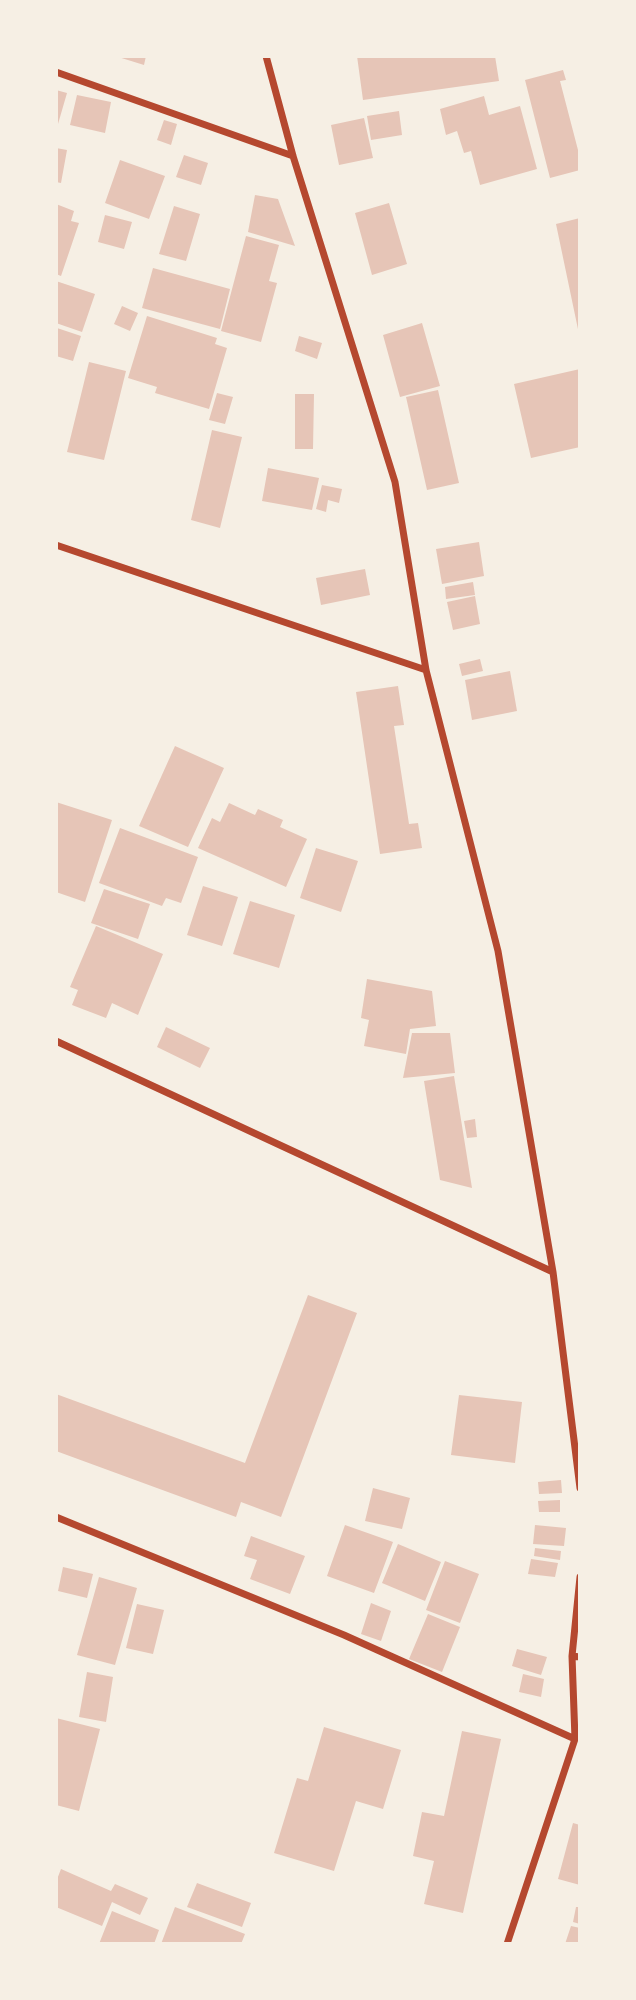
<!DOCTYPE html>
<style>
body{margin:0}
#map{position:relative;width:636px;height:2000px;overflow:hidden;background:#f6efe4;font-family:"Public Sans",sans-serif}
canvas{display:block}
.frame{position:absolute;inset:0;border:58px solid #f6efe4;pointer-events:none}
</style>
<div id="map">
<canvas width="636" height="2000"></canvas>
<div class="frame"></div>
</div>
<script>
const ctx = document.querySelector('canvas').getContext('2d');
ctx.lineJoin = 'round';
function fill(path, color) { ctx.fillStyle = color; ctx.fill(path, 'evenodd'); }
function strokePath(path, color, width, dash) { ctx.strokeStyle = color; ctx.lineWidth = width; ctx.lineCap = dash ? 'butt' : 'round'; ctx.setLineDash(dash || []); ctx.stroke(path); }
const building = new Path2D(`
 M115 56H146L144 65Z
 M357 56H495L499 81 363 100Z
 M563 70 566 80 560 81 578 150H580V170L550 178 525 80Z
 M56 90 67 93 58 124H56Z
 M77 95 111 102 105 133 70 125Z
 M484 96 489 115 520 106 537 169 480 185 471 151 464 153 457 131 446 135 440 109Z
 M399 111 402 135 371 140 367 116Z
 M364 118 373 158 339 165 331 125Z
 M164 120 177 124 171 145 157 140Z
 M56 148 67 150 61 183 56 182Z
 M184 155 208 163 201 185 176 177Z
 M120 160 165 176 149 219 105 203Z
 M255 195 278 199 295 246 248 232Z
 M389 203 407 264 372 275 355 213Z
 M56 204 74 211 71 221 79 223 61 276 56 274Z
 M174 206 200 214 186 261 159 254Z
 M105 215 132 222 124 249 98 242Z
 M580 218V334H579L556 224Z
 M246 236 279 245 269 281 277 283 261 342 221 331Z
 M153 268 230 289 220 329 142 308Z
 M56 281 95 294 82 332 56 323Z
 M122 306 138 313 130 331 114 324Z
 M147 316 217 338 215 344 227 348 209 409 155 393 157 387 128 378Z
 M422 323 440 386 400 397 383 335Z
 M57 328 81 336 73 361 56 356Z
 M299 336 322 343 317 359 295 351Z
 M89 362 126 371 104 460 67 452Z
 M580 369V447L531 458 514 384Z
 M438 390 459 483 427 490 406 397Z
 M217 393 233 397 225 424 209 420Z
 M295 394H314L313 449H295Z
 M212 430 242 437 220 528 191 520Z
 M268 468 319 478 312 510 262 501Z
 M322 485 342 489 339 503 328 500 326 512 316 509Z
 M479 542 484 576 442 584 436 549Z
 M365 569 370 595 321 605 316 578Z
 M473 582 475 595 446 599 445 587Z
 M475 596 480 624 453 630 447 602Z
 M480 659 483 671 462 676 459 664Z
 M510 671 517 711 472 720 465 680Z
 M398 686 404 725 394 726 409 824 418 823 422 848 380 854 356 692Z
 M175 746 224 768 188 847 139 826Z
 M56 802 112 820 85 902 56 892Z
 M229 803 255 815 258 809 283 820 280 827 307 839 286 887 198 848 212 818 220 822Z
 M120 828 198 857 181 903 166 898 162 906 99 883Z
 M316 848 358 861 341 912 300 898Z
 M203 886 238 897 222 946 187 935Z
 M104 889 150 904 138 939 91 923Z
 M250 901 295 915 279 968 233 954Z
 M96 926 163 954 138 1015 112 1003 106 1018 72 1005 78 990 70 987Z
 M367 979 432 991 436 1026 410 1029 406 1054 364 1046 369 1020 361 1018Z
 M166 1027 210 1048 200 1068 157 1047Z
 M412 1033H450L455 1073 403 1078Z
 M454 1076 472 1188 440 1180 424 1081Z
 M475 1119 477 1137 467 1138 464 1121Z
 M308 1295 357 1313 281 1517 241 1502 236 1517 56 1451V1394L245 1463Z
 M459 1395 522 1402 515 1463 451 1455Z
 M561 1480 562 1493 539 1494 538 1482Z
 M373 1488 410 1498 402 1529 365 1521Z
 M560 1500V1512H539L538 1501Z
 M345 1525 393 1542 374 1593 327 1576Z
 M535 1525 566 1528 564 1546 533 1544Z
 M251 1536 305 1556 290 1594 250 1579 257 1560 244 1556Z
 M398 1544 441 1562 425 1601 382 1583Z
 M535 1548 561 1551 560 1560 534 1556Z
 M531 1559 558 1563 555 1577 528 1574Z
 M445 1561 479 1574 460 1623 426 1610Z
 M63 1567 93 1574 87 1598 58 1591Z
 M99 1577 137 1588 115 1665 77 1655Z
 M371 1603 391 1611 381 1641 361 1634Z
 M137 1604 164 1610 153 1654 126 1648Z
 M428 1614 460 1627 442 1672 409 1659Z
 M517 1649 547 1657 541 1675 512 1666Z
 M87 1672 113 1677 106 1722 79 1717Z
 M523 1674 544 1679 541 1697 519 1692Z
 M56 1718 100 1729 79 1811 56 1805Z
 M324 1727 401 1750 383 1809 356 1801 334 1871 274 1853 297 1778 308 1781Z
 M462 1731 501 1739 463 1913 424 1904 434 1861 413 1856 422 1812 444 1816Z
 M573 1823 580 1825V1885L558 1879Z
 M61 1869 111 1891 115 1884 148 1898 140 1915 112 1902 102 1926 56 1907V1882Z
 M197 1883 251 1903 242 1927 187 1907Z
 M175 1907 245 1934 241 1944H161Z
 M576 1907H580V1924L573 1922Z
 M112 1911 159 1930 154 1944H99Z
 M571 1926 580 1928V1944H565Z`);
const minor = new Path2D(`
 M266 56 293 156 395 482 426 670 498 951 553 1272
 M56 72 293 156
 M56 545 426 670
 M56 1041 553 1272 580 1488
 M56 1517 344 1635 575 1739
 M572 1656 580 1577
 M507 1944 575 1739 572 1656 580 1657`);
fill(building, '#e6c5b7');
strokePath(minor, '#b5482f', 7);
</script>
